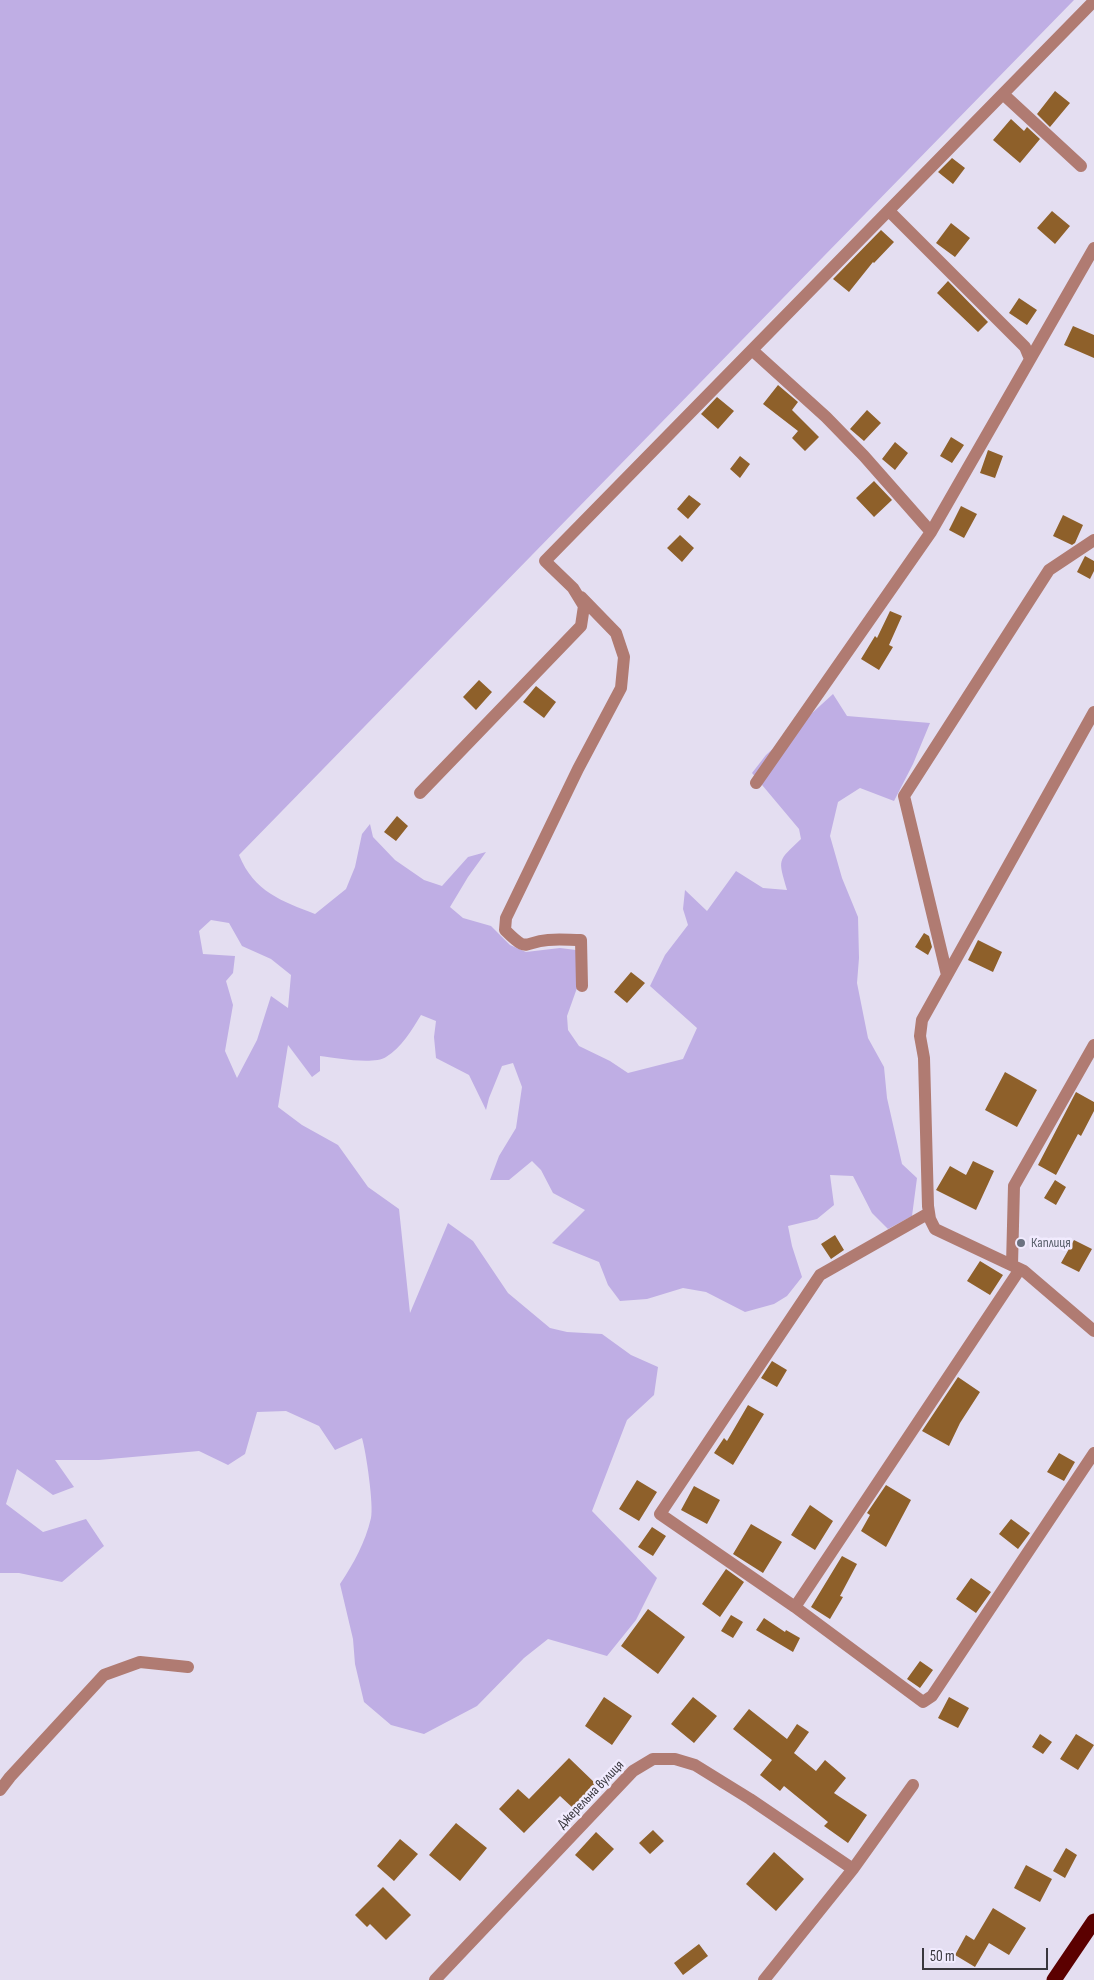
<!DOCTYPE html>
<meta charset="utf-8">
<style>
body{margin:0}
#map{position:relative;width:1094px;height:1980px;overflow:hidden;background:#e4def1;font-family:"Sofia Sans Condensed",sans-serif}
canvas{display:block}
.scale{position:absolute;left:922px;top:1948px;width:126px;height:22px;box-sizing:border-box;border:2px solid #39373e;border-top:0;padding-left:6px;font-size:15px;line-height:18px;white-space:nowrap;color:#39373e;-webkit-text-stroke:4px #f1ebfe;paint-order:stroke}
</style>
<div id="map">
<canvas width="1094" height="1980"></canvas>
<div class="scale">50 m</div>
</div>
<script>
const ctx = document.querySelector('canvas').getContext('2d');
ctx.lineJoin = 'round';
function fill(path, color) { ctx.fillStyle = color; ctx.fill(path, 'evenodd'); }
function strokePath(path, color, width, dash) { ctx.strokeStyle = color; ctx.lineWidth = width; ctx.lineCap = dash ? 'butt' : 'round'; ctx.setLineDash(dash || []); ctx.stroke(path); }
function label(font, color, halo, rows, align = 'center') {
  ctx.font = font + ' "Sofia Sans Condensed",sans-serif'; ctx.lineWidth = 5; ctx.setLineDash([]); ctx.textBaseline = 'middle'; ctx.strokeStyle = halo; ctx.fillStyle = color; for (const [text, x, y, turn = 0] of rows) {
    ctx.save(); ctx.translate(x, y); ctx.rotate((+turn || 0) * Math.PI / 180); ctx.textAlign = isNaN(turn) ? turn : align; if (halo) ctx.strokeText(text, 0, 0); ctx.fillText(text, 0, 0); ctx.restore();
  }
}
const green = new Path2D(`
 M0 0H1074L239 855C254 892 282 901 315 914L346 889 355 867 362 834 370 824 373 837 395 860 424 880 442 886 468 857 486 852 468 877 450 907 463 918 491 926 510 945 526 952 560 948 576 950 577 988 567 1016 568 1030 579 1046 610 1061 628 1073 683 1059 697 1028 650 986 665 955 688 925 683 909 685 890 707 911 736 871 763 888 787 890C778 858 777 862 801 839L799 829 752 773 766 755 833 694 847 716 930 723 913 764 894 801 860 788 838 802 830 836 842 878 858 917 859 958 857 983 868 1038 884 1067 887 1098 902 1164 917 1178 912 1216 888 1229 872 1213 853 1176 830 1175 834 1205 817 1219 788 1226 792 1246 802 1277 787 1296 774 1304 745 1312 706 1292 683 1288 647 1299 620 1301 608 1285 599 1262 552 1243 585 1210 553 1193 541 1170 532 1161 509 1180H490L499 1156 516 1128 522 1087 513 1063 502 1066 489 1098 486 1110 469 1075 436 1058 434 1037 436 1021 421 1015C411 1031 402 1047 386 1057 374 1065 335 1058 320 1056V1071L312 1077 288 1045 278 1107 302 1125 338 1145 368 1187 399 1209 410 1313 448 1223 473 1241 508 1293 550 1328 567 1332 602 1334 631 1355 658 1367 654 1395 627 1420 592 1511 657 1578 636 1620 607 1656 548 1639 524 1658 477 1706 424 1734 391 1725 364 1702 355 1664 353 1639 340 1584C354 1563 365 1543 371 1518 374 1506 366 1451 362 1438L335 1450 319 1426 286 1411 257 1412 245 1454 228 1465 199 1451 99 1460H55L74 1487 53 1495 17 1469 6 1504 43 1532 86 1519 104 1546 62 1582 19 1573H0ZM211 920 229 923 242 946 271 959 291 975 288 1008 271 996 257 1040 237 1078 225 1051 233 1005 226 981 233 973 235 956 203 954 199 931Z`);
const building = new Path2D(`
 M1055 91 1070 103 1050 127 1037 114Z
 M1011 119 1024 131 1027 127 1040 139 1020 163 993 140Z
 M952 158 965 168 953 184 938 172Z
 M1052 211 1070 226 1055 244 1037 228Z
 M951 223 970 238 955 257 936 243Z
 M881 230 894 242 874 263 873 262 849 292 833 279Z
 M948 281 988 322 978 332 937 293Z
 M1019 298 1037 310 1027 325 1009 313Z
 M1073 326 1094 335V358L1064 345Z
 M778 385 798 402 792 410 819 437 805 451 792 438 798 431 763 404Z
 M717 397 734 411 718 429 701 414Z
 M867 410 881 423 864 441 850 429Z
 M951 437 964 445 952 463 940 456Z
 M895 442 908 453 895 470 882 459Z
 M988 450 1003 456 995 478 980 473Z
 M740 456 750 464 740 478 730 469Z
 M874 481 892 500 874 517 856 498Z
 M689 495 701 504 688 519 677 509Z
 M961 506 977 514 964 538 949 530Z
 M1063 515 1083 525 1075 543 1072 545 1053 536Z
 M680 535 694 548 682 562 667 548Z
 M1085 556 1094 561V571L1090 579 1077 572Z
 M890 611 902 616 889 645 893 647 879 670 861 659 875 636 877 638Z
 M479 680 492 692 476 710 463 697Z
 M536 686 556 702 544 718 523 702Z
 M397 816 408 826 396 841 384 832Z
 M924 933 929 936 932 947 928 955 915 947Z
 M978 940 1002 952 993 972 968 960Z
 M631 972 645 983 627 1003 614 992Z
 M1005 1072 1037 1090 1017 1127 985 1110Z
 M1076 1092 1094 1102V1111L1081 1136 1078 1134 1056 1175 1038 1165Z
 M973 1161 994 1171 976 1210 936 1190 950 1166 966 1175Z
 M1055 1180 1066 1187 1056 1205 1044 1198Z
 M835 1235 844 1250 831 1259 821 1244Z
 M1074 1240 1092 1249 1079 1272 1061 1263Z
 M980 1261 1003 1275 990 1295 967 1281Z
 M772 1361 787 1370 777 1387 761 1378Z
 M958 1377 980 1392 960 1423 949 1446 922 1431Z
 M748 1405 764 1414 733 1465 714 1453 724 1438 727 1441Z
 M1059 1453 1075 1462 1064 1481 1047 1472Z
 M637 1480 657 1492 639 1521 619 1509Z
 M886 1485 911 1500 886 1547 861 1531 870 1515 867 1513Z
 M694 1486 720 1500 707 1524 681 1510Z
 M810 1505 833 1521 815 1550 791 1535Z
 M1011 1519 1030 1533 1018 1549 999 1534Z
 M751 1524 782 1542 763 1573 733 1554Z
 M652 1527 666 1536 653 1556 638 1547Z
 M842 1556 857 1564 840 1596 843 1597 830 1619 811 1607Z
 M726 1569 744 1582 720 1617 702 1604Z
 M971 1578 991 1592 976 1613 956 1599Z
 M648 1609 685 1637 658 1674 621 1646Z
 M731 1615 743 1622 733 1638 721 1631Z
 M764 1618 785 1632 786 1630 800 1638 793 1652 756 1630Z
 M920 1661 933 1670 920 1688 907 1679Z
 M604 1697 632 1716 612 1745 585 1726Z
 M693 1697 717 1716 694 1743 671 1724Z
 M949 1697 969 1708 958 1728 938 1718Z
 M749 1709 787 1739 797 1724 809 1732 794 1753 816 1771 825 1760 846 1778 834 1793 867 1815 848 1843 824 1826 828 1822 784 1786 780 1791 760 1775 772 1760 733 1729Z
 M1040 1734 1052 1742 1043 1754 1032 1747Z
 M1076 1734 1094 1745 1078 1770 1060 1759Z
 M569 1758 597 1785 574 1809 560 1796 524 1833 499 1809 518 1789 529 1799Z
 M456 1823 487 1848 460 1881 429 1855Z
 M653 1830 664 1841 650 1854 639 1843Z
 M596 1832 614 1849 593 1871 575 1855Z
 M400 1839 418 1854 394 1881 377 1866Z
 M1066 1848 1077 1855 1065 1878 1053 1871Z
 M774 1852 804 1879 776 1911 746 1884Z
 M1026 1865 1052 1879 1040 1902 1014 1888Z
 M383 1887 411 1915 386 1940 370 1924 367 1927 355 1915Z
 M993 1908 1026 1928 1009 1955 989 1943 975 1967 955 1955 966 1935 974 1940Z
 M699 1944 708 1956 683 1975 674 1963Z`);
const minor = new Path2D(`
 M1003 94 1081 166
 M889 211 1025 347 1030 359
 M752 350 826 417 864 456 931 532
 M581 597 616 633 624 657 621 688 578 769 506 918 505 930C529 954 522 942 548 940 559 939 570 940 581 940L582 986
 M1094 712 922 1020 920 1036 924 1058 928 1206 930 1219 935 1229 1024 1271 1094 1331
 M756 783 931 532 1094 248
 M420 793 581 626 584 606 573 588 545 561 1094 1
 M947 975 904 796 1049 570 1094 540
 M929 1213 820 1275 660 1514 795 1607 923 1702 932 1696 1094 1453
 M1012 1265 1014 1186 1094 1045
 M795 1607 1020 1269
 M0 1790 10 1777 104 1675 140 1662 188 1667
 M435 1980 633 1771 653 1759H675L695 1765 750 1799 853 1869
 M764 1980 853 1869 913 1785`);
const highway = new Path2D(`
 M1054 1980 1094 1921`);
const markers = [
 [1021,1243,5,"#6b7280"]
];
const worshipNames = [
 ["Каплиця",1031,1243]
];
const streetNames = [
 ["Джерельна вулиця",591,1795,-46]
];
fill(green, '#bfaee4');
fill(building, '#8e602a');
strokePath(minor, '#b07b72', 12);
strokePath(highway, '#5b0000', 15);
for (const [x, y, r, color] of markers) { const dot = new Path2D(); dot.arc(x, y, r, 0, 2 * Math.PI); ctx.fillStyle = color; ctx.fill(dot); strokePath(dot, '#f1ebfe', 2); }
label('14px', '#5b616d', '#f1ebfe', worshipNames, 'left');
label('14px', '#39373e', '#f1ebfe', streetNames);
</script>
